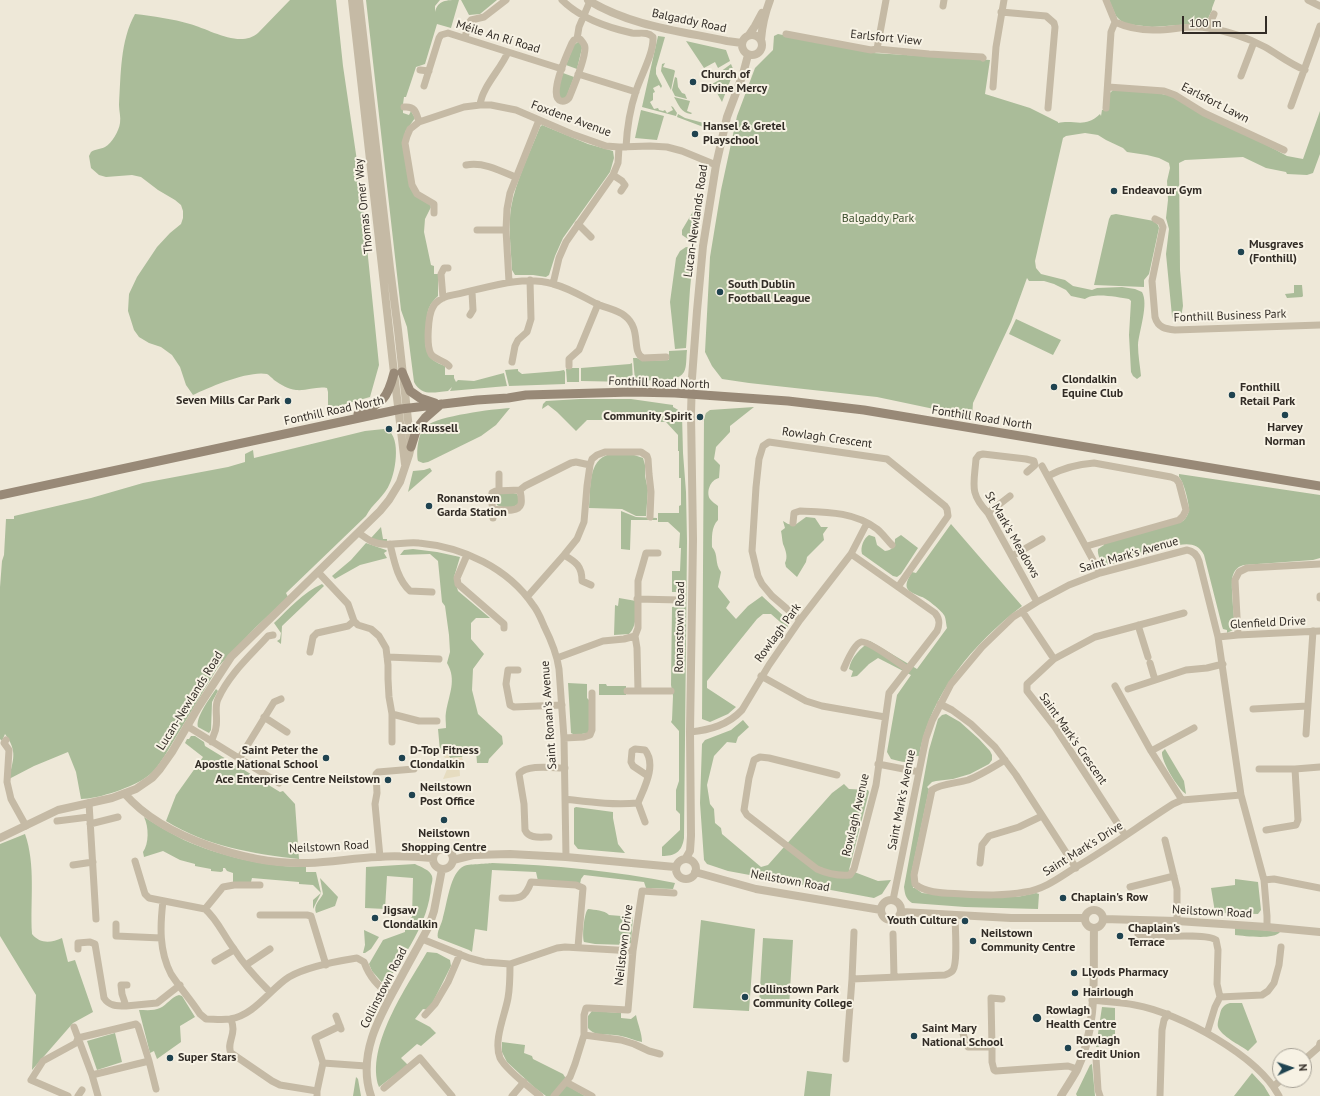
<!DOCTYPE html>
<meta charset="utf-8">
<style>
body{margin:0}
#map{position:relative;width:1320px;height:1096px;overflow:hidden;background:#eee8d8;font-family:"PT Sans",sans-serif}
canvas{display:block}
.north{position:absolute;left:1272px;top:1048px;width:40px;height:40px;box-sizing:border-box;background:#f7f2e4;border:1px solid #a8a398;border-radius:50%;rotate:87deg;font-size:11px;font-weight:700;line-height:16px;text-align:center;color:#322c26}
.north::after{content:'';display:block;margin:auto;width:14px;height:18px;background:#1f4350;clip-path:polygon(50% 0,100% 100%,50% 72%,0 100%)}
.scale{position:absolute;left:1182px;top:16px;width:85px;height:18px;box-sizing:border-box;border:2px solid #322c26;border-top:0;padding-left:5px;font-size:12px;line-height:14px;white-space:nowrap;color:#322c26;-webkit-text-stroke:3px #f7f2e4;paint-order:stroke}
</style>
<div id="map">
<canvas width="1320" height="1096"></canvas>
<div class="north">N</div>
<div class="scale">100 m</div>
</div>
<script>
const ctx = document.querySelector('canvas').getContext('2d');
ctx.lineJoin = 'round';
function fill(path, color) { ctx.fillStyle = color; ctx.fill(path, 'evenodd'); }
function strokePath(path, color, width, dash) { ctx.strokeStyle = color; ctx.lineWidth = width; ctx.lineCap = dash ? 'butt' : 'round'; ctx.setLineDash(dash || []); ctx.stroke(path); }
function label(font, color, halo, rows, align = 'center') {
  ctx.font = font + ' "PT Sans",sans-serif'; ctx.lineWidth = 4; ctx.setLineDash([]); ctx.textBaseline = 'middle'; ctx.strokeStyle = halo; ctx.fillStyle = color; for (const [text, x, y, turn = 0] of rows) {
    ctx.save(); ctx.translate(x, y); ctx.rotate((+turn || 0) * Math.PI / 180); ctx.textAlign = isNaN(turn) ? turn : align; if (halo) ctx.strokeText(text, 0, 0); ctx.fillText(text, 0, 0); ctx.restore();
  }
}
const green = new Path2D(`
 M290 0H336L343 66 361 188 379 365 370 397 328 409V392L327 388C317 386 307 391 296 390 288 389 281 385 274 380 272 378 269 375 267 374 250 370 209 387 193 395L186 385 180 367 172 355 161 347 149 343 139 337 134 330 128 311 129 294 137 277 157 247 170 233 181 224 183 218V211L181 205 175 200 158 190 141 177 132 175 106 177 99 175 91 168 89 156 91 152C95 149 101 149 105 147 112 143 119 131 120 123 121 117 119 111 119 105 121 75 120 41 135 14 153 16 173 19 190 24 209 29 240 49 258 33Z
 M366 0H440L435 6V12C438 0 446 0 459 0L451 28 437 24 425 64 416 67 406 97H404L403 104V113L409 115 411 111 415 118 405 132 409 183 429 203 431 207 425 219 424 232 431 265 434 266V274H438V296C434 300 431 303 429 308 426 315 424 345 427 351 430 360 437 363 445 366V375H454V378L456 382 458 380 474 381 504 373 507 386 450 391 452 387 448 391C434 392 422 397 414 382L407 327 401 310Z
 M461 0H497L480 14 469 15Z
 M1109 0H1215L1212 8V10L1206 23 1152 27 1127 24 1121 21 1116 16Z
 M778 34 873 53 990 60 985 94 1030 108 1058 122V123C1075 119 1084 129 1100 114L1101 116 1102 110 1108 109C1109 103 1106 93 1114 90L1146 91 1172 96 1276 150 1287 156 1303 159 1320 111V154L1313 173 1307 175 1287 174 1286 172 1266 168 1243 157 1185 160 1179 163 1180 270 1183 306 1181 317 1176 322 1174 321 1172 316 1166 254 1169 229 1166 218 1168 200 1167 181 1170 168 1169 163 1159 158 1147 155 1127 152 1123 148 1106 140 1098 135 1085 133 1066 136 1063 138 1035 261 1036 268 1041 274 1065 280 1073 286 1092 290 1097 288 1122 287 1135 289 1142 292C1149 304 1139 331 1138 345 1138 355 1140 366 1141 376L1137 379 1133 376 1131 372 1129 335 1131 301 1129 299C1118 297 1093 292 1085 299L1071 296 1066 290 1054 284 1044 281H1029L1027 278 1011 322 973 403 972 417 877 397 749 383 722 379 712 366 705 352 710 257 721 190 737 116 755 68 773 50 774 36Z
 M658 36 665 37 656 68V74L662 86 661 88 659 85 653 88 655 92 653 93V100L650 102 654 109 658 108 659 110 663 111 665 110 667 113 673 110 671 106 673 107 677 113 676 116 642 107Z
 M686 41 726 50 730 61 718 68 715 62 704 68Z
 M578 42H580L582 48 577 69 566 65 574 45Z
 M665 63 663 67 674 70 675 71 671 90 661 71 662 64Z
 M731 64 734 71 722 102 712 84 723 78 720 72Z
 M563 73 574 77 566 98H560L558 90Z
 M675 77 677 78 678 87 682 93 685 94 687 99 675 96 672 90Z
 M674 97 690 101 687 111 692 113 691 114C681 113 679 105 674 97Z
 M641 110 664 116 657 140 635 138Z
 M678 114 685 118 715 126 714 131 677 117Z
 M542 125 588 144 613 151 614 158 610 172 563 238 555 256 549 275 546 277 533 275H515L512 270C511 250 508 227 511 208 515 183 530 152 540 127Z
 M695 208 699 209 695 238C691 241 686 238 682 235V230Z
 M1116 214 1154 221 1158 225 1159 228 1149 274 1144 280V287L1094 285 1109 219 1111 215Z
 M686 247 694 248 690 289 686 348 675 349 670 302 676 258 680 251Z
 M1294 285H1302L1303 296 1302 297 1287 298 1285 294 1294 293Z
 M1016 319 1061 340 1053 355 1009 334Z
 M687 350C686 358 687 366 684 372 677 384 646 380 635 380L633 358H637L643 361 669 360V351Z
 M632 363 633 382 581 381V368L630 364Z
 M569 368H579V382H567L566 369Z
 M518 369V371L522 374 559 371 564 370 565 372V384L509 386 505 370Z
 M580 399H631L673 405V407L680 411 682 415 683 453 686 492 687 541 684 838C682 852 675 856 662 856V847L680 830V814L676 810V790L679 781V731L671 722 672 720 673 696 671 685 672 607 680 606V592H672V571H680L681 548H679L680 533 668 522H658V513H679V506L681 505V478H679V451H678V435L666 422H655V420H587L576 431 557 412 548 405 542 409 543 404 546 401Z
 M754 407 730 426V432L716 447 714 459 720 465 719 478C710 480 706 492 710 499 712 502 716 504 718 506V520C711 527 712 538 712 547 719 555 714 563 721 572L718 587 730 602 726 608 736 619 748 606 762 596 790 622 787 628 771 614H763L757 619 707 681V688L736 707 728 714 710 722 702 719 704 418 706 413 710 410Z
 M510 408 496 425 481 436 428 462 423 463 418 461C416 452 418 432 426 426 438 416 493 409 510 408Z
 M384 429C402 432 396 471 390 483 385 496 372 504 366 516L286 593 288 597 255 628 218 667 164 757C159 764 155 771 148 776 134 787 98 799 81 799L76 772 68 752 34 766 9 779C13 759 18 752 5 734L2 741 0 739V587L2 561 4 555 6 519H14V516L91 498 143 483 228 467 245 462V454L253 450 254 458 365 431Z
 M610 454 634 455 643 458 645 465V476L648 490 646 516H636L622 509 589 508C591 489 587 460 610 454Z
 M430 468 432 471 408 492 413 471 424 470Z
 M1179 474 1320 495V558L1313 560 1244 565C1239 566 1235 569 1233 575 1230 581 1234 616 1235 626L1233 630 1227 633V630L1223 629 1222 626 1204 555C1199 544 1189 543 1179 545L1108 565C1101 563 1097 555 1098 549L1104 545V543L1183 521C1186 518 1188 515 1189 510 1189 503 1184 482 1179 477Z
 M499 493H513L517 494 519 498V503C513 509 504 509 497 505L496 499Z
 M621 511 636 517 657 518V520H631L630 550 621 549Z
 M806 517 815 518 821 527H828L823 534 824 540 807 557 806 562 797 577 786 567 785 563C788 557 786 551 783 544 782 540 782 535 781 531L785 528 783 521 788 524 795 525Z
 M951 524 1022 606C973 644 930 694 919 756H916C910 766 901 761 891 759L887 752 897 695 911 675 878 658 869 664 857 676 851 677 853 671 849 669C851 657 861 648 870 641L917 669 947 628C946 624 946 618 944 615 942 611 926 598 922 597 906 591 902 588 912 572L916 573Z
 M381 527 383 539H387V541H379L371 538Z
 M869 535 875 537 877 545 885 551C893 550 895 546 895 539L901 535 918 548 901 574 897 577 893 576 862 554C860 547 864 538 869 535Z
 M366 543 386 550 387 551 384 553 387 558 360 565 335 579 332 576 351 560Z
 M413 549 437 552 460 557 454 577 458 591 490 618H476L471 623V639L484 654 473 669 472 690 478 714 502 736 503 744 489 759 488 763H477L476 750H466L462 757 450 758 447 753H441L440 751 438 729 446 728C446 722 445 717 446 712 449 694 457 680 447 663L450 652 449 635 445 606 442 602 438 561 430 554 400 555 404 550Z
 M322 584 324 586 282 626 281 644 277 641 280 639 281 633 274 623C288 610 303 592 322 584Z
 M619 598 636 601C635 612 638 625 629 634L614 635 615 605 618 606Z
 M568 683 587 684V698L590 701V728L588 733 575 735 571 733Z
 M599 684H606L607 686H626V695H599Z
 M216 689 218 691 212 702 211 730 209 733 198 727C195 718 210 698 216 689Z
 M946 714 960 722 979 739 990 751 992 755V760L989 764 970 774 953 779 936 781 932 782 927 787 929 789 911 875 913 885V888H915L922 893 963 897H1017L1036 893 1039 894 1038 909 965 907 912 903C905 898 905 894 904 887L929 750 938 719 942 715Z
 M743 720 749 727 738 737 736 743 727 742 714 756 707 785 710 804 714 809 715 823 721 828 722 834 761 867 768 865 832 793 844 784 849 789 868 790 869 792 849 870 878 881 891 880 882 894 874 898 728 871 707 864 704 860 700 803 702 744 705 740 731 730Z
 M191 736H195L204 742 205 746 280 792 283 791 295 804 299 859C253 854 206 846 166 821L176 795 203 757 185 743 187 739H189Z
 M1165 749 1184 781 1186 794C1178 789 1161 761 1162 752Z
 M576 807 613 812V818L618 844 625 853 578 849 574 844V808Z
 M144 817C157 825 170 833 184 840 220 856 266 867 306 867V872H316L321 893 313 909V900L321 893 313 885 299 884V882L252 878 251 882H233V873L227 871 225 868H223V871L221 872 211 871V869L195 866V864L180 860 163 851 144 857 143 852C149 844 149 827 144 817Z
 M25 834C36 865 30 901 32 934 40 944 51 943 62 938L68 962 75 960 93 1012 73 1023 32 1070 36 995 0 936V844Z
 M492 863C553 865 615 871 675 883L673 889 646 888 644 882 584 875 581 879 580 884 538 881 536 872 492 870 487 931 475 929 472 952 469 950 438 938C436 932 442 924 443 917 447 905 450 872 464 866 468 864 486 864 492 863Z
 M415 864C421 867 430 870 432 876 433 879 432 883 431 886 429 923 404 955 385 986L372 971 369 964 383 940 405 932V922L412 917 413 878 387 876 385 909 365 908 366 867Z
 M320 878 338 897 335 906 316 913C313 905 320 900 323 894Z
 M1235 879 1258 882 1261 910 1258 914 1222 913 1215 912 1211 888 1235 885Z
 M588 909C595 910 604 910 609 915L633 917 631 943 627 945 595 944 584 942C582 936 584 913 588 909Z
 M701 920 755 929 749 1011 693 1008Z
 M1235 927 1280 932C1274 940 1245 936 1235 935Z
 M364 930 379 937 371 949 365 953H363L365 945Z
 M763 938 793 940 789 1007 759 1005Z
 M427 952 437 953 450 960 451 966 429 1010 423 1009 415 1019 430 1027 436 1033 421 1046 417 1044 401 1058 408 1065 379 1087C365 1047 407 986 427 952Z
 M179 995 182 996 195 1017 180 1026 181 1042 157 1059 154 1051 150 1053 139 1010C146 1010 154 1011 160 1008 167 1005 171 997 179 995Z
 M1230 1003H1242L1257 1042 1248 1051C1240 1045 1221 1036 1218 1027 1217 1023 1219 1018 1220 1014 1221 1009 1223 1005 1230 1003Z
 M1102 1007 1115 1008V1040H1108L1098 1047H1096Z
 M592 1011 621 1013V1018L631 1019 636 1015C638 1025 642 1033 642 1042 635 1041 628 1037 621 1036 609 1033 596 1038 588 1028V1016Z
 M115 1033 122 1062 97 1070 87 1041Z
 M502 1042 525 1045 524 1053 532 1056 533 1059 563 1074 573 1089 585 1096H546L535 1088 507 1062 502 1052Z
 M1092 1064 1095 1096H1077L1076 1094 1090 1065Z
 M807 1071 832 1074 830 1096H804Z
 M1252 1073 1264 1086 1270 1096H1234Z
 M356 1077 358 1079 361 1096H353Z`);
const plaza = new Path2D(`
 M442 753H447L450 758 462 757 463 760 459 761 460 776 443 779 448 767 447 761Z`);
const minor = new Path2D(`
 M562 0C578 16 598 24 620 30 624 31 628 32 632 33 640 34 647 31 653 37 654 53 641 75 636 91 630 109 627 128 626 147
 M1106 0 1115 22C1126 27 1141 30 1153 30 1171 31 1189 24 1208 28 1227 31 1248 38 1265 47 1279 55 1290 64 1305 70
 M1308 0 1320 6
 M943 6 944 0
 M1001 12 1046 16 1054 23 1055 27 1048 108
 M1208 28 1214 14
 M786 34 871 50 877 49 929 54 982 57 983 58
 M465 38 468 24 471 20 484 17 506 0
 M577 39H580C582 42 585 44 585 48 585 60 574 86 569 98 567 100 564 102 561 101 547 97 568 52 572 43L574 40 577 39 579 27 590 1
 M877 49 886 0
 M420 70 429 71
 M578 74 636 92
 M1241 76 1254 42
 M424 86 439 38 441 35 448 33 562 69
 M993 87 996 47 1004 0
 M1108 87 1164 91 1175 95 1204 113 1284 150
 M480 105C482 87 501 69 508 52
 M1291 106 1320 26
 M404 107C415 106 416 112 419 122
 M1106 108 1111 32 1115 22
 M466 165C484 162 499 170 515 177
 M613 175 622 181 625 185 621 191
 M434 213V204L417 194 412 185 405 143 407 136 410 129 419 122 464 107 480 105H491L516 110 572 134 606 146 619 147 650 146 667 147 682 151 716 165
 M1155 219 1161 222 1163 227 1152 281 1155 317C1158 328 1166 329 1175 330L1320 325
 M578 224 591 237
 M477 230H506
 M509 282 506 230 507 209 510 193 539 120
 M553 284 559 258 566 242 613 175 618 163 619 147
 M443 298 441 274 444 268H448
 M470 315 473 310 472 292
 M512 362 515 346 518 340 527 332 531 319 530 280
 M449 366C444 360 435 360 431 354 426 346 428 315 433 307 436 301 442 298 448 296 482 290 519 274 553 284 569 288 583 297 597 304 606 308 618 310 625 316 642 329 631 352 643 358L666 357
 M569 366V359L579 350 598 304
 M1042 466 1100 573
 M1027 472 1035 465 1034 461 1026 459 983 454 979 455 976 459C974 485 969 493 988 513L1037 602
 M1048 476C1061 469 1079 464 1094 463L1171 477 1176 479 1179 483 1186 510 1183 516 1179 520 1087 546
 M499 491V474
 M493 509C500 509 518 514 521 504 522 500 521 495 520 490
 M988 513 1010 496
 M493 518C493 510 491 501 492 493L496 491 520 490 525 486 571 463 576 462 590 465
 M793 523 794 513 800 511C827 512 855 512 877 529 883 534 887 540 892 545
 M359 533C363 536 367 539 371 541 386 548 404 541 419 543 463 547 508 568 533 605 538 611 541 619 544 626 551 640 557 654 559 669L564 738 566 857
 M390 544C394 560 397 579 410 591L432 592
 M467 555 457 578 458 584 504 624V628
 M564 555C576 562 582 566 582 581L591 585
 M1012 556 1042 539
 M318 572 348 604 354 621 358 625 371 629 379 636 386 648 388 665V679L389 697 392 714V742
 M527 597 564 555 577 539 584 522 587 486 590 465 592 459 597 455 605 452H641L647 456 648 459 649 474 651 492 650 517
 M1320 598V596
 M637 599 680 600
 M1022 611 1054 659
 M800 620 772 596 762 584 758 576 752 551 756 487 759 459 763 446 769 442 887 459 945 506 947 509 948 516 898 587
 M1138 625 1148 657
 M1238 635 1235 580 1239 572 1247 568 1320 564
 M1218 637 1238 635 1320 631
 M310 652 313 637 317 633 348 626 354 621
 M387 657 439 659
 M557 658 603 641 624 639 635 636
 M1150 663 1155 680
 M844 668C847 661 854 644 861 642 868 640 900 664 907 669
 M518 670H508L506 684 510 705 514 707 562 705
 M761 676 806 701 822 706 885 717
 M1115 686 1151 751 1182 800
 M1128 689 1186 670 1207 668 1223 664
 M627 691H671
 M638 691 637 648 635 636 638 628V581L646 553H658
 M940 704 952 710 971 724 995 747 1016 775 1076 868
 M1253 709 1307 706
 M392 714 419 721H437
 M264 717 287 732
 M187 726 279 783
 M690 732C710 730 728 725 742 710L769 665 800 620 851 554 867 523
 M1306 734 1313 631
 M564 738 584 737 590 735 592 730V693
 M6 740 4 743 9 750 7 782 11 799 26 826
 M212 742C212 736 216 732 216 727 218 718 214 707 218 699 229 674 251 655 268 636L273 635
 M1151 751 1194 728
 M239 759 274 702 281 699
 M1005 760C993 767 981 775 968 780 958 783 939 784 932 790L914 875 915 884C927 894 947 893 962 894 983 895 1004 896 1025 892 1045 889 1060 877 1076 867 1109 848 1140 825 1173 804L1182 800 1241 795
 M878 764 919 772
 M1259 769H1295L1320 767
 M837 775 769 758 760 757 754 760 749 778 744 810 747 815 817 869C828 874 838 876 850 875L854 869 876 785 889 693 937 631C940 624 940 619 935 613L851 554
 M565 799C591 802 611 805 638 803 644 788 657 765 645 750L635 749 632 751 631 762 633 766 648 776
 M89 803 96 919
 M638 803 645 822
 M57 821 89 817
 M90 824 118 817
 M1266 830 1296 825 1298 820 1295 769
 M1125 835 1055 727 1027 691V684L1054 659 1095 637 1184 613
 M549 837C540 837 529 839 525 830L524 804 519 774C527 764 553 768 565 768
 M1165 840 1177 889V921
 M380 857 375 804 377 793 376 774 378 772 414 769
 M135 861 145 894 149 898 205 909C217 919 224 936 234 949 244 965 257 979 270 992
 M980 863 982 845 989 836 1019 827 1042 816
 M73 865 93 862
 M1264 880 1274 879 1320 888
 M1130 887 1174 876
 M502 898C519 899 525 899 531 882L576 885 583 888 578 947
 M893 900 919 772 926 738 932 721 951 684 982 647 1013 617 1037 602 1069 585 1100 573 1187 550C1194 551 1197 555 1199 561L1218 637 1241 795 1264 880 1267 916V927
 M163 901C160 926 159 951 171 974 180 988 191 1000 200 1014L206 1019C213 1019 222 1020 230 1019 255 1015 270 989 289 977 306 967 338 961 357 958L364 962C369 976 378 987 391 995
 M205 909 223 887 234 885H260
 M260 915H307L311 916 326 965
 M116 924V936L161 938
 M893 934 894 977
 M1138 934 1145 937C1159 937 1208 933 1216 940L1218 950 1217 984 1220 997 1215 1007 1207 1033
 M422 939 469 958 484 962 510 964 557 948 565 947 633 951
 M78 949V943L90 942 95 944 104 998C109 1006 117 1006 126 1006
 M215 961 234 950
 M510 964C510 975 510 987 508 998 505 1015 493 1041 500 1058 506 1070 529 1087 540 1096
 M246 965 270 949
 M852 979 945 975C948 974 951 973 953 970 958 962 955 926 955 915
 M127 985H121L122 994 126 1006 157 1003 180 985
 M1220 997 1262 995 1268 991 1274 983 1279 965 1281 947
 M1092 1000C1107 1002 1121 1002 1135 1005 1180 1013 1258 1056 1279 1096
 M425 1015 435 1004 448 982 460 954
 M336 1016 341 1029
 M231 1019C232 1022 233 1026 233 1029 233 1038 227 1045 231 1053L272 1081 280 1085 317 1091
 M74 1027 92 1075 98 1096
 M963 1034 968 1047H992L991 998 1002 999
 M584 1035 621 1040 634 1044 649 1051 660 1054
 M992 1047V1062L994 1070 996 1071 1068 1066 1077 1069
 M1096 1058 1098 1090 1100 1096
 M846 1059 852 979 854 932
 M1304 1060 1319 1047 1320 1043
 M149 1061 156 1089
 M323 1063 366 1066
 M566 1082 592 1096
 M1274 1086 1281 1080
 M384 1088 420 1058 452 1096
 M68 1096 31 1080 43 1061 76 1043 78 1038 136 1024 138 1026 149 1061 92 1075
 M78 1096 82 1090
 M317 1096V1091L323 1063 315 1038 340 1026
 M512 1096 524 1082
 M554 1096 570 1077 575 1064 584 1035V1015L586 1008H589L628 1010 633 951 642 891 674 893
 M1160 1096 1162 1030 1164 1020 1168 1014`);
const tertiary = new Path2D(`
 M352 0 394 373 405 464
 M588 0C630 26 680 31 727 41L742 43
 M742 45a10 10 0 1 1 20 0a10 10 0 1 1-20 0Z
 M749 35 755 26 762 13
 M761 40C762 26 765 13 770 0
 M125 794C163 838 250 865 308 863 332 862 355 858 378 857 397 855 415 857 433 858
 M0 838 58 810 112 798 136 789 152 778 160 769 172 752 199 706 231 657 380 511 389 500 400 482 409 455 411 447 398 330 390 268 359 0
 M433 859a10 10 0 1 1 20 0a10 10 0 1 1-20 0Z
 M686 858 690 851 691 836 690 732 693 539 691 414 692 378 697 311 703 246 716 165 727 117 743 74 748 55
 M676 869a10 10 0 1 1 20 0a10 10 0 1 1-20 0Z
 M453 860 473 855 510 854 566 857 675 867
 M695 872 756 889 881 910
 M881 910a10 10 0 1 1 20 0a10 10 0 1 1-20 0Z
 M1085 919a9 9 0 1 1 18 0a9 9 0 1 1-18 0Z
 M902 912 1011 918H1085
 M1103 919 1177 921 1267 927 1320 932
 M371 1096C357 1056 379 1017 398 983 408 964 419 945 429 926L434 911 442 869
 M1061 1096C1066 1088 1072 1079 1077 1070 1098 1026 1093 975 1094 928`);
const secondary = new Path2D(`
 M402 372 410 391 420 398 435 403
 M358 414C383 402 387 400 394 373
 M411 447 417 428 425 418 441 404
 M0 495 401 409 477 400 508 398 526 395 632 392 675 393 788 401 864 410 1320 486`);
const markers = [
 [693,82,4,"#1f4350"],
 [695,134,4,"#1f4350"],
 [1114,191,4,"#1f4350"],
 [1241,252,4,"#1f4350"],
 [720,292,4,"#1f4350"],
 [1054,387,4,"#1f4350"],
 [1232,395,4,"#1f4350"],
 [288,401,4,"#1f4350"],
 [1285,415,4,"#1f4350"],
 [700,417,4,"#1f4350"],
 [389,429,4,"#1f4350"],
 [429,506,4,"#1f4350"],
 [326,758,4,"#1f4350"],
 [402,758,4,"#1f4350"],
 [388,780,4,"#1f4350"],
 [412,795,4,"#1f4350"],
 [444,820,4,"#1f4350"],
 [1063,898,4,"#1f4350"],
 [375,918,4,"#1f4350"],
 [965,921,4,"#1f4350"],
 [1120,936,4,"#1f4350"],
 [973,941,4,"#1f4350"],
 [1074,973,4,"#1f4350"],
 [1075,993,4,"#1f4350"],
 [745,997,4,"#1f4350"],
 [1037,1018,5,"#1f4350"],
 [914,1036,4,"#1f4350"],
 [1068,1048,4,"#1f4350"],
 [170,1058,4,"#1f4350"]
];
const streetNames = [
 ["Balgaddy Road",689,21,12],
 ["Méile An Rí Road",498,37,17],
 ["Earlsfort View",886,38,6],
 ["Earlsfort Lawn",1215,103,27],
 ["Foxdene Avenue",571,119,20],
 ["Thomas Omer Way",364,206,-96],
 ["Lucan-Newlands Road",696,221,-82],
 ["Fonthill Business Park",1230,316,-2],
 ["Fonthill Road North",659,383,2],
 ["Fonthill Road North",334,411,-12],
 ["Fonthill Road North",982,418,9],
 ["Rowlagh Crescent",827,438,8],
 ["St Mark's Meadows",1012,535,60],
 ["Saint Mark's Avenue",1129,555,-16],
 ["Glenfield Drive",1268,623,-3],
 ["Ronanstown Road",680,627,-89],
 ["Rowlagh Park",778,633,-54],
 ["Lucan-Newlands Road",190,701,-58],
 ["Saint Ronan's Avenue",549,715,-94],
 ["Saint Mark's Crescent",1073,739,55],
 ["Saint Mark's Avenue",902,800,-79],
 ["Rowlagh Avenue",856,815,-77],
 ["Neilstown Road",329,847,-3],
 ["Saint Mark's Drive",1083,849,-32],
 ["Neilstown Road",790,881,10],
 ["Neilstown Road",1212,912,3],
 ["Neilstown Drive",624,945,-83],
 ["Collinstown Road",384,988,-63]
];
const poiNames = [
 ["Church of",701,75],
 ["Divine Mercy",701,89],
 ["Hansel & Gretel",703,127],
 ["Playschool",703,141],
 ["Endeavour Gym",1122,191],
 ["Musgraves",1249,245],
 ["(Fonthill)",1249,259],
 ["South Dublin",728,285],
 ["Football League",728,299],
 ["Clondalkin",1062,380],
 ["Equine Club",1062,394],
 ["Fonthill",1240,388],
 ["Retail Park",1240,402],
 ["Seven Mills Car Park",280,401,"right"],
 ["Community Spirit",692,417,"right"],
 ["Harvey",1285,428,"center"],
 ["Norman",1285,442,"center"],
 ["Jack Russell",397,429],
 ["Ronanstown",437,499],
 ["Garda Station",437,513],
 ["Saint Peter the",318,751,"right"],
 ["Apostle National School",318,765,"right"],
 ["D-Top Fitness",410,751],
 ["Clondalkin",410,765],
 ["Ace Enterprise Centre Neilstown",380,780,"right"],
 ["Neilstown",420,788],
 ["Post Office",420,802],
 ["Neilstown",444,834,"center"],
 ["Shopping Centre",444,848,"center"],
 ["Chaplain's Row",1071,898],
 ["Jigsaw",383,911],
 ["Clondalkin",383,925],
 ["Youth Culture",957,921,"right"],
 ["Chaplain's",1128,929],
 ["Terrace",1128,943],
 ["Neilstown",981,934],
 ["Community Centre",981,948],
 ["Llyods Pharmacy",1082,973],
 ["Collinstown Park",753,990],
 ["Community College",753,1004],
 ["Hairlough",1083,993],
 ["Rowlagh",1046,1011],
 ["Health Centre",1046,1025],
 ["Saint Mary",922,1029],
 ["National School",922,1043],
 ["Rowlagh",1076,1041],
 ["Credit Union",1076,1055],
 ["Super Stars",178,1058]
];
const parkNames = [
 ["Balgaddy Park",878,219]
];
fill(green, '#aabc99');
fill(plaza, '#e6dcc0');
strokePath(minor, '#c5baa5', 7);
strokePath(tertiary, '#c5baa5', 8);
strokePath(secondary, '#988977', 9);
for (const [x, y, r, color] of markers) { const dot = new Path2D(); dot.arc(x, y, r, 0, 2 * Math.PI); ctx.fillStyle = color; ctx.fill(dot); strokePath(dot, '#f7f2e4', 1.5); }
label('12px', '#322c26', '#f7f2e4', streetNames);
label('bold 12px', '#322c26', '#f7f2e4', poiNames, 'left');
label('12px', '#3b4e2c', '#f7f2e4', parkNames);
</script>
